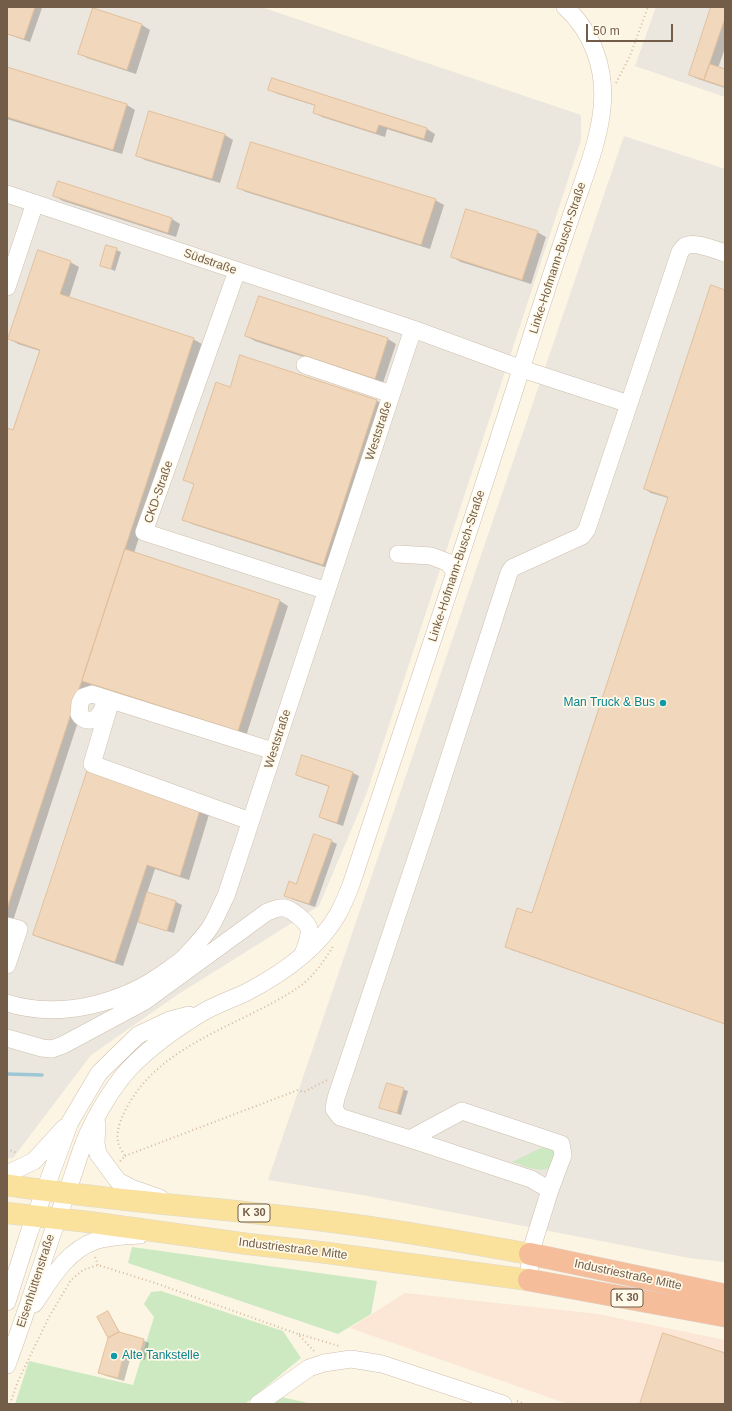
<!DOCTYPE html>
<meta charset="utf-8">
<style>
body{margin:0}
#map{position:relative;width:732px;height:1411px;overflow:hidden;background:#fcf5e3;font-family:Arial,sans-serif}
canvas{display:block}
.frame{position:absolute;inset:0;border:8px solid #735d49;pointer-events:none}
.scale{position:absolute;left:586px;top:24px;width:87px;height:18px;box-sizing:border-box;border:2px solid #735d49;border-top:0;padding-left:5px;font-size:12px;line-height:14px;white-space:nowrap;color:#735d49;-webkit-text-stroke:3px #fff9e9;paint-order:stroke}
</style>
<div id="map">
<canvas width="732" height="1411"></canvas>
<div class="frame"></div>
<div class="scale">50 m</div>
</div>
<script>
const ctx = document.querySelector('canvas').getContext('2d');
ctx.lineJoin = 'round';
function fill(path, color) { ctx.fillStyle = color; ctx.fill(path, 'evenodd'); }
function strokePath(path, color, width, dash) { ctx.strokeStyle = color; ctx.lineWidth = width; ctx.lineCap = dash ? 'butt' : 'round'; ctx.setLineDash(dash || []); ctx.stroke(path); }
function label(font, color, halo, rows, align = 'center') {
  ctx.font = font + ' Arial,sans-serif'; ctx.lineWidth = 3.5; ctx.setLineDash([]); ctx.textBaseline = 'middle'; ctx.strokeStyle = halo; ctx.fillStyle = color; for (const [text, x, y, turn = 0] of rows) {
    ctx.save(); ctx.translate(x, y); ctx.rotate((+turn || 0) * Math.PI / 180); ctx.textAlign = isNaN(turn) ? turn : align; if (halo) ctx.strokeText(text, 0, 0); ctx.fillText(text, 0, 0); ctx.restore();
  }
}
const commercial = new Path2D(`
 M405 1293 598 1314 725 1340V1404H568L350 1328Z`);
const industrial = new Path2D(`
 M7 7H261L581 115V140L366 795 319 906 177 995 91 1055 13 1158H7Z
 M656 7H725V97L635 66Z
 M624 136 725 169V1262L689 1258 368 1196 268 1180Z`);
const green = new Path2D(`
 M545 1146 556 1152C554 1181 529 1167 512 1162Z
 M132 1247 377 1281 371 1314 338 1334 128 1263Z
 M161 1291 283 1331 301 1358 245 1404H15L29 1361 133 1385 154 1317 144 1304 151 1292Z
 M281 1397 313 1404H274Z`);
const shadow = new Path2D(`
 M7 7H40L42 8 30 42 7 34Z
 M712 7H725V48L718 68 725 70V88L698 79 690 75Z
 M93 9 142 25 150 30 136 74 87 58 79 53Z
 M7 69 127 105 135 110 122 154 7 119Z
 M273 79 427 129 435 134 432 143 387 129 385 137 322 117 314 112 316 106 278 94 269 89Z
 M150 112 225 135 233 140 220 183 145 160 137 155Z
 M59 182 172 219 180 224 176 237 63 201 54 196Z
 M238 188 435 200 444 205 430 249 246 192Z
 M537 232 546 237 531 284 461 262 452 257Z
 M107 246 121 252 115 271 101 265Z
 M70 262 79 267 69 298 193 339 202 344 134 553 280 601 288 606 246 736 90 685 7 939V429L14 431 40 351 18 344 10 339Z
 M725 291V1024L512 950 506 946 533 914 668 498 651 493 645 489Z
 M259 297 388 339 396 344 383 383 255 341 246 336Z
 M230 388 377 401 385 405 331 569 192 524 184 519 195 485 185 480Z
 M303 756 353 773 359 776 343 826 326 820 320 817 330 787 303 778 297 774Z
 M89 770 211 808 189 880 155 869 147 893 176 902 182 905 174 933 146 925 138 921 123 966 43 939 34 935Z
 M331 841 337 844 315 907 292 899 285 895 297 885Z
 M388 1084 408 1091 401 1115 381 1108Z
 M108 1312 121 1334 143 1340 149 1343 145 1360 131 1356 124 1381 106 1376 100 1373 109 1338Z`);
const stream = new Path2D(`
 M7 1074 42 1075`);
const building = new Path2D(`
 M7 7H35L24 39 7 34Z
 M711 7H725V18L704 80 689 75Z
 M93 8 142 24 127 70 78 54Z
 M710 64 725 69V87L704 80Z
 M7 67 127 104 113 150 7 117Z
 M272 78 427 128 424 139 379 125 376 133 313 113 315 105 268 90Z
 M149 111 225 134 212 179 136 156Z
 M251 142 436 199 421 245 237 188Z
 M58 181 172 218 168 233 53 196Z
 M466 209 538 231 522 280 451 257Z
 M106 245 117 248 111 269 100 266Z
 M38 250 71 261 60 294 194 338 7 909V428L13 430 40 350 8 339Z
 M711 285 725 290V1024L505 947 517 908 532 913 668 497 644 489Z
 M259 296 388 338 375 379 245 336Z
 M240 355 377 400 323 565 182 520 194 484 183 480 216 382 230 387Z
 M125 549 280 600 238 731 82 681Z
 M302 755 353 772 337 823 319 817 329 786 296 775Z
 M88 769 202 803 180 876 147 865 115 962 33 935Z
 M314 834 332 840 309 904 284 896 289 881 296 884Z
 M147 892 176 901 167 931 138 922Z
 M387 1083 404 1088 397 1113 379 1108Z
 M108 1311 119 1332 108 1338 97 1317Z
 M119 1332 144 1339 139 1357 124 1354 118 1378 98 1373 108 1338Z
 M663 1333 725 1353V1404H640Z`);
const path = new Path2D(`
 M616 83 630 56 648 7
 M7 1149 17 1153
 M125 1156 298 1090 304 1092 327 1080
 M120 1161 125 1156C123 1152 119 1147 118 1142 116 1133 120 1121 124 1113 156 1045 238 1027 296 989 312 979 324 961 334 945
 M95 1257 98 1265
 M299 1334 339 1346
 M517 1401 525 1404
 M10 1404 18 1381 49 1317 71 1280 83 1270 98 1265 158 1284 298 1334 314 1351`);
const minor = new Path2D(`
 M7 194 413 329 522 369 629 404
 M237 271 144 532 327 591
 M7 287 35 203
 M305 365 391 394
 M398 554 431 556 447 562 455 572
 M92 694 111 700 105 703C103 707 102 712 99 715 94 723 83 721 79 714L80 703 83 697Z
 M250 821 92 764 111 700 273 751
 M7 926 19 929 7 965
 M7 1003C61 1020 124 1003 168 970 174 966 180 962 185 957 193 948 202 939 209 929 216 919 220 907 226 896L413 329
 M7 1038 42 1048 52 1049 63 1045 145 1001 267 912C273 910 279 907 285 908 292 910 308 922 309 929 310 938 306 946 303 954
 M97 1124 96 1143 98 1154 118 1181 131 1188 160 1198
 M410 1139 462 1111 561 1144 563 1155 550 1190
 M7 1174 34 1161 64 1128
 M529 1280 530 1254 550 1190 531 1179 410 1139 340 1117 334 1109 336 1098 431 814 509 573 512 568 582 536 587 529 680 252C681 251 682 248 684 247 693 240 715 250 725 253
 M7 1302 29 1233 70 1122 99 1073 138 1035 170 1020 189 1015
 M34 1304C50 1281 66 1251 95 1241 109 1236 125 1236 140 1235
 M7 1365C28 1308 46 1250 67 1192 72 1179 76 1165 81 1151 90 1125 110 1090 129 1069 151 1046 178 1027 205 1011 218 1004 232 999 245 993 280 975 318 949 338 914 343 905 347 895 351 885 413 698 477 510 536 322 549 282 562 242 576 202 586 172 599 140 602 108 606 70 593 32 565 7
 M258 1404 309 1368 324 1363 351 1359 382 1364 503 1404`);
const major = new Path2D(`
 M7 1185C113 1201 219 1208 325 1221 394 1229 462 1242 530 1254
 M7 1213 89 1222 248 1244 320 1252 529 1280`);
const highway = new Path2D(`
 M530 1254 725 1295
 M529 1280 725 1316`);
const markers = [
 [663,703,4,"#0f9aa8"],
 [114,1356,4,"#0f9aa8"]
];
const shields = [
 [254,1213,32],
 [627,1298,32]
];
const shieldNames = [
 ["K 30",254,1213],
 ["K 30",627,1298]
];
const streetNames = [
 ["Linke-Hofmann-Busch-Straße",558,258,-72],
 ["Südstraße",210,262,19],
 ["Weststraße",379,431,-72],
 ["CKD-Straße",159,492,-71],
 ["Linke-Hofmann-Busch-Straße",457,566,-72],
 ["Weststraße",278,739,-72],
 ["Industriestraße Mitte",293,1249,7],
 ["Industriestraße Mitte",628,1275,12],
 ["Eisenhüttenstraße",36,1281,-72]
];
const cultureNames = [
 ["Man Truck & Bus",655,703],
 ["Alte Tankstelle",122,1356,"left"]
];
fill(commercial, '#fce6d6');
fill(industrial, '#ebe6de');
fill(green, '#cde9c2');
fill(shadow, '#0003');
strokePath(stream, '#9ec7d6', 3.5);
fill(building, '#f1d7bb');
strokePath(building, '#e3c09b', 1);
strokePath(minor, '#cfc0ad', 18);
strokePath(major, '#ddd8d3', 22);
strokePath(highway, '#ddd8d3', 23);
strokePath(path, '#d5ba9e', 2, [1, 3]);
strokePath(minor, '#fff', 17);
strokePath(major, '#fae29c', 21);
strokePath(highway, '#f5bd9a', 22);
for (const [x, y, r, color] of markers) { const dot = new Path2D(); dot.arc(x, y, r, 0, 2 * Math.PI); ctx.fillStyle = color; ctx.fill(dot); strokePath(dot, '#fff9e9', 1.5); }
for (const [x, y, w] of shields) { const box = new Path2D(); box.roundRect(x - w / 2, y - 9, w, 18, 3); ctx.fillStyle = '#fff9e9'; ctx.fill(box); strokePath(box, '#735d49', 1); }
label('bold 11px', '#735d49', null, shieldNames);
label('12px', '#735d49', '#fff9e9', streetNames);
label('12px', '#0d838f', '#fff9e9', cultureNames, 'right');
</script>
